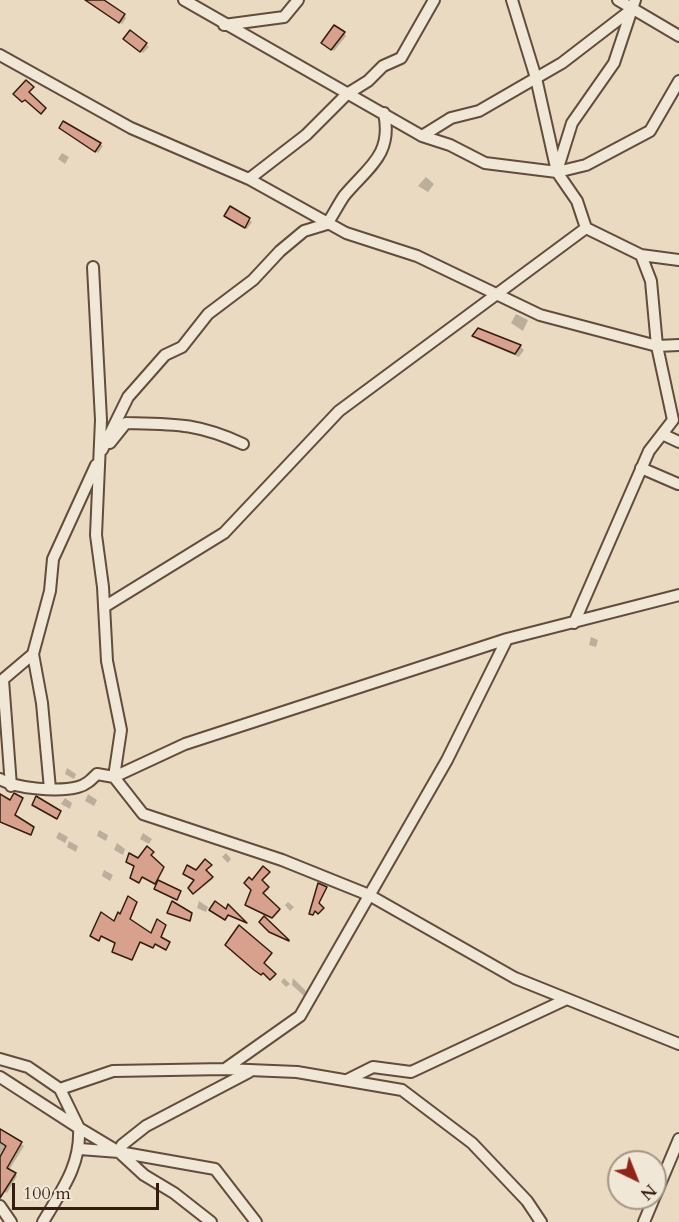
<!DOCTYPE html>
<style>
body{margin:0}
#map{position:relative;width:679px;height:1222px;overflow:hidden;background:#eadac2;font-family:Cardo,serif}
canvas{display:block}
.north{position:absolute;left:607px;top:1150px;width:60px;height:60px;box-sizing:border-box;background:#f1e7d7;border:2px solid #a59687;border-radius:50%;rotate:137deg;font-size:16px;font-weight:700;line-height:24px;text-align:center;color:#341c0e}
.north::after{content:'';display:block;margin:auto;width:21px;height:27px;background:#8f2418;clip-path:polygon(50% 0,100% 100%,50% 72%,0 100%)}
.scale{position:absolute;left:12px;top:1183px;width:147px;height:27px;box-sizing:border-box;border:3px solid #341c0e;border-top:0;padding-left:8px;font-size:18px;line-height:21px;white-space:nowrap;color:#341c0e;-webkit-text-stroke:4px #f1e7d7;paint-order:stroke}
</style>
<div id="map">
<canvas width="679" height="1222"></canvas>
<div class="north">N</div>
<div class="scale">100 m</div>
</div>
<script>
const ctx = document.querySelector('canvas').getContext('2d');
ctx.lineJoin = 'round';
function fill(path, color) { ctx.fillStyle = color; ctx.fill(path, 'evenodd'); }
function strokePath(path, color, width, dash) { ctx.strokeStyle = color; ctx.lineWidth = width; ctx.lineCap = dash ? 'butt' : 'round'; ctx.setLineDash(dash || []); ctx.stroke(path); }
const shadow = new Path2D(`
 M97 0H102L124 15 126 18 122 24 96 7Z
 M130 32 149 47 143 53 127 41Z
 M344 33 346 36 334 51 325 45Z
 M63 130 100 144 103 146 98 153Z
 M62 153 69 157 65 164 58 159Z
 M426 177 434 184 428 192 418 186Z
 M231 208 252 222 247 229 228 218Z
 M516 314 528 320 523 331 511 323Z
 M478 330 520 346 524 350 519 357 478 340 474 336Z
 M591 637 598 640 596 647 589 645Z
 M67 768 76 774 74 779 65 774Z
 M88 794 97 800 94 806 85 801Z
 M65 798 72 803 70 809 61 804Z
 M99 830 108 835 106 841 97 836Z
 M59 832 68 837 65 843 56 838Z
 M143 833 152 839 149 844 140 839Z
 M69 841 78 846 76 852 67 847Z
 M117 843 125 849 123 855 114 850Z
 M153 853 151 856 164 869 158 881 180 893 178 900 157 889 158 884 143 877 140 882 132 878 138 860Z
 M226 853 231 859 228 863 222 857Z
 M205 861 211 866 206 872 213 879 195 893 190 888 196 880V872Z
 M263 868 269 874 262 882 269 889 263 895 280 911 273 918 248 905 253 890 252 882Z
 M104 870 113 875 110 881 102 876Z
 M129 898 137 904 130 921 152 935 165 926 161 938 169 944 167 949 155 944 154 948 141 942 133 960 114 952 117 943 102 936 100 940 91 936 115 923 121 916Z
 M199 901 208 907 206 912 197 908Z
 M288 902 294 907 290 911 285 905Z
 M284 978 290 984 286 987 281 982Z
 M293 978 306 991 304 996 292 985Z
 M0 1131 24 1146 9 1170 17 1176 7 1193 0 1189Z`);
const building = new Path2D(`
 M85 0H104L125 14 119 23Z
 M334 25 345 32 331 50 321 43Z
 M130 30 147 43 140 52 123 39Z
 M26 80 34 87 29 92 46 108 41 114 25 100 22 102 13 94Z
 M63 121 101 143 95 152 59 128Z
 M230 206 250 218 245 228 224 216Z
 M478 328 488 332 521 345 515 354 472 336Z
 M14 793 23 798 15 815 34 827 31 835 0 822V794L10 800Z
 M36 796 61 811 57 819 32 805Z
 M147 846 154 852 151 855 164 867 155 884 142 877 139 883 130 878 134 866 126 862 129 853 138 858Z
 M205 859 212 865 206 870 213 877 193 894 188 888 194 880 183 874 187 865 196 870Z
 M263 866 270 872 262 880 269 887 263 893 280 909 272 918 245 905 251 890 244 883 249 877 252 880Z
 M158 880 181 891 177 900 154 889Z
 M318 883 327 887 319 903 324 908 318 914 315 911 313 915 309 914Z
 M128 896 137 902 130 919 151 933 157 919 166 925 161 937 170 942 166 950 155 944 153 948 140 942 132 960 112 952 115 943 101 936 99 941 90 936 101 912 114 921 118 912 120 914Z
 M172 901 192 913 190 921 167 913Z
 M215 901 226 909 228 904 247 923 228 915 225 920 209 910Z
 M264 916 289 940V941L269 932 259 922Z
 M239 925 272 953 264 963 276 974 270 980 263 973 261 975 254 970 225 945Z
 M0 1129 22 1142 7 1168 16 1173 0 1198V1157L6 1146 0 1142Z`);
const minor = new Path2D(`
 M184 0 422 136 450 145 485 163 557 172 586 165 650 131 679 81
 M512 0 536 78 557 172 577 201 586 228 641 255 651 281 657 346 673 420 649 451 574 623
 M618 0 679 36
 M224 25 284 17 298 0
 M0 55 131 128 249 179 346 233 417 256 540 315 657 346 679 345
 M422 136 451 118 479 111 562 63 631 10
 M557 171 572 123 614 63 635 0
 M249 179 306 135 347 94 368 81 383 66 401 58 434 0
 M641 255 679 260
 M93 267 101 420 96 535 103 587 107 661 121 730 114 777 143 814 282 860 369 895 515 978 679 1044
 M664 435 679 442
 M110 443 126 423C175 424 197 423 243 444
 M102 450 128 397 165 355 182 347 208 314 253 280 280 251 304 231 327 224C333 215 338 205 344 196 368 167 393 155 384 113
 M641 468 678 484
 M104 607 224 533 339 411 586 228
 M3 680 11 786
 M0 682 33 654
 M0 779C16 789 59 792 78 787 86 785 91 780 97 774L114 777 185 744 507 639 679 595
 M50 789 42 703 33 654 50 591 53 559 96 465
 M0 1059 28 1067 60 1089 113 1071 225 1069 297 1072 402 1090 472 1143 527 1201 541 1222
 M225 1069 300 1016 447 760 507 639
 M0 1077 79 1128C81 1166 61 1191 43 1222
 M347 1080 373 1067 411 1072 567 999
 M60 1089 79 1128 119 1152 144 1175 174 1193 211 1222
 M80 1149 119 1152 215 1169 256 1222
 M119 1152 122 1145 146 1126 249 1072
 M655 1196 679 1139
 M0 1206 11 1222
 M644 1222 654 1198`);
fill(shadow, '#0003');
fill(building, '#d7a18e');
strokePath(building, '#341c0e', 1.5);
strokePath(minor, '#624c3b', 14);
strokePath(minor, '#f1e7d7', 10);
</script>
